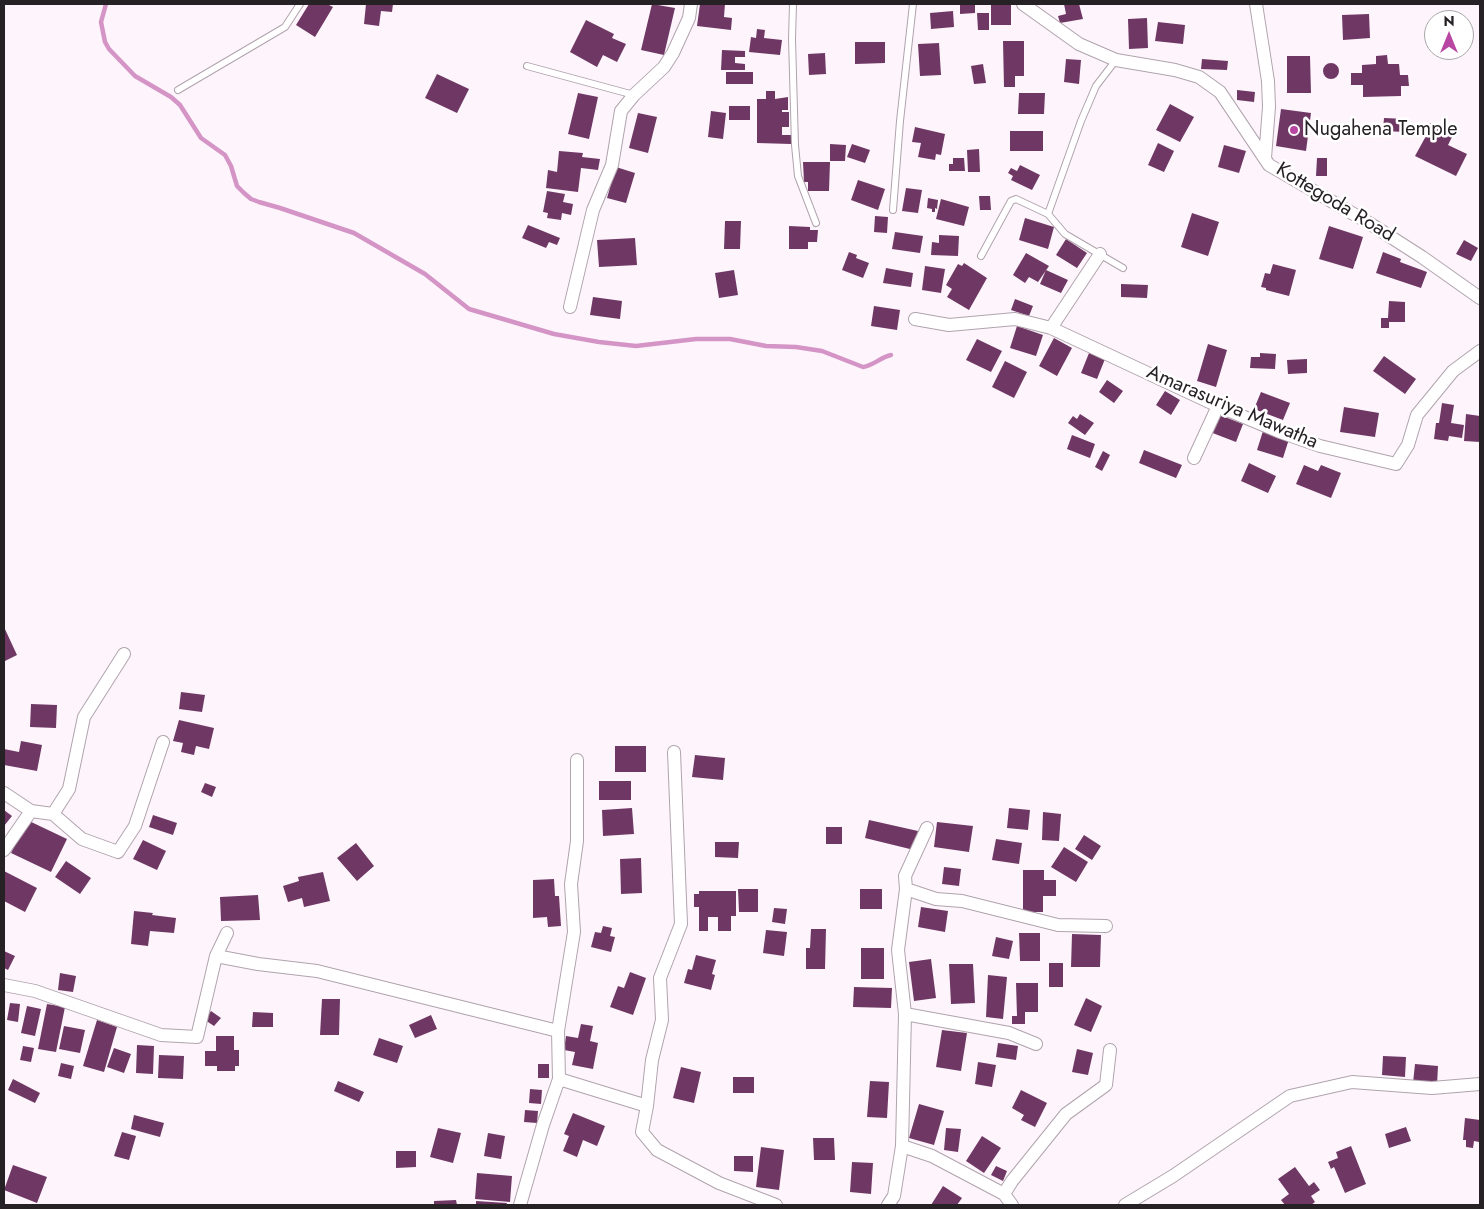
<!DOCTYPE html>
<style>
body{margin:0}
#map{position:relative;width:1484px;height:1209px;overflow:hidden;background:#fef5fc;font-family:Jost,sans-serif}
canvas{display:block}
.frame{position:absolute;inset:0;border:5px solid #262125;pointer-events:none}
.north{position:absolute;left:1424px;top:10px;width:50px;height:50px;box-sizing:border-box;background:#fff;border:1px solid #a8a6a8;border-radius:50%;rotate:0deg;font-size:14px;font-weight:700;line-height:20px;text-align:center;color:#262125}
.north::after{content:'';display:block;margin:auto;width:18px;height:22px;background:#b747a3;clip-path:polygon(50% 0,100% 100%,50% 72%,0 100%)}
</style>
<div id="map">
<canvas width="1484" height="1209"></canvas>
<div class="frame"></div>
<div class="north">N</div>
</div>
<script>
const ctx = document.querySelector('canvas').getContext('2d');
ctx.lineJoin = 'round';
function strokePath(path, color, width, dash) { ctx.strokeStyle = color; ctx.lineWidth = width; ctx.lineCap = dash ? 'butt' : 'round'; ctx.setLineDash(dash || []); ctx.stroke(path); }
function fill(path, color) { ctx.fillStyle = color; ctx.fill(path, 'evenodd'); }
function label(font, color, halo, rows, align = 'center') {
  ctx.font = font + ' Jost,sans-serif'; ctx.lineWidth = 5; ctx.setLineDash([]); ctx.textBaseline = 'middle'; ctx.strokeStyle = halo; ctx.fillStyle = color; for (const [text, x, y, turn = 0] of rows) {
    ctx.save(); ctx.translate(x, y); ctx.rotate((+turn || 0) * Math.PI / 180); ctx.textAlign = isNaN(turn) ? turn : align; if (halo) ctx.strokeText(text, 0, 0); ctx.fillText(text, 0, 0); ctx.restore();
  }
}
const stream = new Path2D(`
 M106 4 101 22 105 42 109 49 135 76 171 97 180 105 201 138 225 155 231 166 237 186 244 193 251 199 259 202 280 208 354 233 425 274 469 309 554 334 599 342 636 346 696 339H730L766 346 796 347 822 351 863 367C873 366 881 357 891 355`);
const building = new Path2D(`
 M309 4H327L333 7 315 37 296 25Z
 M366 4H393L392 12 381 11 379 26 364 24Z
 M652 4 675 8 664 55 641 50Z
 M700 4H725L724 17 732 18 731 30 697 26Z
 M960 4H975V13L960 14Z
 M1064 4H1079L1083 19 1060 23 1058 16 1066 14Z
 M991 5H1011V25H991Z
 M953 11 954 27 931 29 930 13Z
 M977 13H989V30H978Z
 M1369 14 1370 38 1343 40 1342 15Z
 M1147 18 1148 48 1129 49 1128 19Z
 M586 20 614 34 612 38 626 44 617 62 603 55 597 67 570 52Z
 M1158 22 1185 25 1183 44 1155 41Z
 M757 29 765 30 764 38 782 40 780 55 749 52 751 37 756 38Z
 M1003 41H1024V76H1015V87H1004Z
 M855 42H885V63L855 64Z
 M939 43 941 75 920 76 918 44Z
 M722 50 745 51V57H735V63L745 64V70H721Z
 M825 53 826 74 809 75 808 54Z
 M1387 55 1388 64H1399L1400 75H1408L1409 86H1401V96L1363 97V85H1351V73H1362V65L1376 64V56Z
 M1287 56H1310L1311 93H1287Z
 M1066 59 1081 60 1079 84 1064 82Z
 M1202 59 1228 61 1227 70 1201 69Z
 M1323 71a8 8 0 1 1 16 0a8 8 0 1 1-16 0Z
 M983 64 986 83 974 84 971 66Z
 M726 72H753V84H726Z
 M437 74 469 89 457 113 425 98Z
 M1237 90 1255 92 1254 102 1237 100Z
 M766 91H775V99L788 97V110H782V112H789V127H782V135H791V144L757 143V99H766Z
 M578 93 598 97 589 139 568 134Z
 M1019 93H1045L1044 114H1018Z
 M1170 104 1194 117 1180 142 1156 130Z
 M729 106H750V120H729Z
 M1281 109 1311 113 1306 151 1276 146Z
 M711 111 726 113 723 139 708 137Z
 M638 113 657 117 648 153 629 148Z
 M1384 118 1406 119 1405 132 1383 131Z
 M1430 123 1453 135 1448 145 1467 154 1456 176 1415 156 1426 136 1424 135Z
 M915 127 945 134 941 155 936 154 935 160 918 157 921 143 912 142Z
 M1010 131H1043V151H1010Z
 M1158 143 1174 151 1164 172 1148 165Z
 M830 144 846 145 845 161H830Z
 M852 144 870 150 865 163 847 157Z
 M1224 145 1246 151 1239 173 1218 167Z
 M979 149 980 172H968L967 150Z
 M559 151 583 153 582 157 600 159 598 170 581 168 578 192 546 188 548 170 557 172Z
 M953 158H964L965 171H949V164H953Z
 M1317 158H1327V176H1316Z
 M803 162H830L829 191H808V182H804Z
 M1020 165 1040 175 1032 190 1011 180 1013 176 1008 173 1011 168 1017 171Z
 M616 167 635 173 626 203 607 198Z
 M858 180 885 189 878 210 851 200Z
 M906 188 922 190 918 213 902 211Z
 M547 191 565 194 563 202 573 204 571 215 562 213 561 220 547 218 548 213 543 212Z
 M979 196H990L991 210H980Z
 M928 198 938 200 937 209 935 208V212H932V209L927 208Z
 M941 199 969 207 964 226 936 219Z
 M1192 213 1219 222 1208 256 1181 247Z
 M875 216 888 217 887 233 874 232Z
 M1025 218 1054 227 1048 249 1019 240Z
 M725 221H741L740 249H724Z
 M528 225 560 238 557 245 549 242 546 248 522 238Z
 M789 226 810 227V230H818L817 242H808V249H789Z
 M1329 226 1363 237 1353 269 1319 259Z
 M895 232 923 236 920 253 892 249Z
 M939 235 959 236 958 256 931 255 932 242 939 243Z
 M635 238 637 265 599 267 597 240Z
 M1066 239 1087 253 1077 268 1056 255Z
 M1464 240 1478 248 1471 261 1456 254Z
 M849 252 857 255 856 258 869 263 863 278 842 270Z
 M1383 252 1401 259 1400 262 1427 272 1421 288 1376 273Z
 M1026 253 1049 266 1038 282 1029 277 1025 283 1013 275Z
 M964 263 987 278 969 310 947 297 952 289 946 285 958 264 962 266Z
 M1273 264 1296 270 1289 296 1266 290V288L1261 287 1265 273 1270 274Z
 M925 266 945 269 941 293 922 290Z
 M886 268 913 273 911 287 883 283Z
 M734 270 738 295 719 298 715 273Z
 M1046 270 1068 280 1061 293 1040 284Z
 M1121 284 1148 285 1147 298 1121 297Z
 M593 297 622 301 620 319 590 315Z
 M1015 299 1033 306 1029 316 1011 310Z
 M1389 301 1405 302V322H1389V328H1381V318H1388Z
 M874 306 900 310 897 330 871 326Z
 M1017 326 1043 335 1036 356 1010 348Z
 M1054 338 1072 348 1057 376 1039 366Z
 M977 339 1002 351 991 372 966 360Z
 M1208 344 1227 350 1216 387 1197 381Z
 M1089 353 1105 359 1097 379 1081 373Z
 M1260 353 1276 354 1275 369 1250 368 1251 357H1260Z
 M1384 356 1416 379 1405 394 1373 371Z
 M1307 359V373L1288 374 1287 360Z
 M1005 361 1027 372 1014 398 992 387Z
 M1107 380 1123 391 1114 403 1099 392Z
 M1165 391 1180 400 1171 415 1156 405Z
 M1261 392 1290 403 1283 420 1254 409Z
 M1442 403 1454 405 1451 423 1464 425 1462 438 1449 436 1448 441 1434 439 1436 423H1439Z
 M1344 407 1379 413 1375 437 1340 432Z
 M1080 414 1094 423 1085 435 1068 423 1073 416 1077 419Z
 M1217 414 1243 424 1236 442 1210 432Z
 M1466 414 1480 416V442L1464 441Z
 M1263 431 1289 439 1283 458 1257 450Z
 M1072 435 1095 444 1090 458 1067 449Z
 M1144 450 1182 465 1176 478 1139 463Z
 M1103 451 1110 455 1102 471 1095 467Z
 M1249 463 1276 476 1268 493 1241 481Z
 M1304 465 1318 471 1321 465 1341 473 1331 498 1296 484Z
 M4 627 17 655 5 661 4 657Z
 M181 692 205 695 202 712 179 709Z
 M31 704 57 705 56 728 30 727Z
 M179 720 214 728 209 749 196 746 194 755 181 752 183 743 173 741Z
 M21 741 42 745 37 771 4 765V749L19 752Z
 M615 746H646V772H615Z
 M695 755 725 758 723 780 692 777Z
 M599 781H631V800H599Z
 M205 783 216 787 212 797 201 792Z
 M632 808 634 834 603 836 602 810Z
 M1009 808 1030 810 1028 830 1007 828Z
 M4 810 12 816 4 826Z
 M1043 812 1061 814 1059 841 1042 840Z
 M153 815 177 823 173 835 149 827Z
 M27 820 67 839 51 872 11 853Z
 M869 820 918 831 914 850 865 838Z
 M937 822 973 826 969 852 934 847Z
 M826 827H842V844H826Z
 M1084 835 1101 846 1092 860 1075 849Z
 M996 839 1022 843 1019 864 992 860Z
 M143 840 166 851 157 870 133 859Z
 M715 842H739L738 858 715 857Z
 M356 843 374 866 357 881 337 858Z
 M1064 847 1088 862 1076 882 1051 867Z
 M641 858 642 893 621 894 620 859Z
 M66 861 91 878 80 894 55 877Z
 M944 867 961 869 959 886 942 884Z
 M1023 870H1044V880H1056V896H1043V912H1023Z
 M4 871 37 888 25 912 4 901Z
 M323 872 330 901 304 907 302 898 288 902 283 886 299 881 298 877Z
 M554 879 555 896H559L561 926 548 927 547 917 533 918V880Z
 M738 889H758V912H739Z
 M860 889H882V909H860Z
 M699 891H736V916H731V931H718V917H708V931H699V907H694V894H699Z
 M258 895 260 920 221 921 220 897Z
 M921 907 948 911 945 932 918 927Z
 M774 908 787 909 785 924 772 922Z
 M134 911 153 913 152 915 176 918 174 933 150 931 148 946 131 944Z
 M603 926 612 928 610 936 615 937 611 952 591 947 595 932 601 933Z
 M811 929H826L825 969H806V948H810Z
 M766 930 787 932 784 956 763 953Z
 M1019 933H1040V961H1020Z
 M1072 934 1101 935 1100 967H1071Z
 M996 937 1013 941 1009 959 992 956Z
 M861 948H884V979H861Z
 M4 951 15 956 8 970 4 968Z
 M696 955 716 960 712 974 715 975 711 990 684 983 688 969 692 970Z
 M931 959 936 998 914 1001 909 962Z
 M1049 963H1063V987H1049Z
 M949 964H973L975 1003 951 1004Z
 M630 972 646 978 633 1015 610 1007 618 986 624 988Z
 M60 973 76 976 73 992 58 990Z
 M988 975 1007 977 1003 1019 986 1017Z
 M1016 983H1038V1012H1025V1024H1012V1016H1017Z
 M854 987 892 988 891 1008 853 1007Z
 M1086 998 1102 1006 1091 1032 1074 1025Z
 M322 999H340L339 1035H320Z
 M10 1003 20 1004 18 1022 7 1020Z
 M47 1004 65 1007 56 1052 38 1049Z
 M27 1006 41 1009 35 1036 21 1033Z
 M211 1011 221 1018 214 1026 205 1020Z
 M253 1012 273 1013V1027H252Z
 M431 1015 437 1029 415 1038 409 1025Z
 M97 1020 117 1027 104 1072 83 1066Z
 M581 1024 593 1026 590 1041 598 1043 593 1069 572 1065 575 1052 564 1050 561 1043H565L566 1036 578 1038Z
 M64 1026 85 1030 80 1053 59 1049Z
 M942 1030 967 1033 961 1071 936 1067Z
 M216 1036H234V1050H239V1066H235V1071H217V1066H205V1051H216Z
 M379 1038 403 1046 397 1063 373 1055Z
 M998 1043 1018 1046 1016 1060 996 1057Z
 M137 1045 154 1046 153 1074 136 1073Z
 M23 1046 34 1048 31 1062 20 1060Z
 M114 1048 131 1054 124 1073 107 1067Z
 M1077 1049 1093 1053 1088 1075 1072 1072Z
 M159 1055 184 1056 183 1079 158 1078Z
 M1383 1056 1406 1057 1405 1077 1382 1075Z
 M978 1062 996 1065 992 1087 975 1084Z
 M61 1063 74 1066 71 1079 58 1076Z
 M538 1064H549V1078H538Z
 M1415 1064 1438 1066 1437 1085 1413 1083Z
 M681 1067 701 1072 694 1103 673 1098Z
 M733 1077H754V1093H733Z
 M13 1079 40 1093 35 1103 8 1090Z
 M338 1081 364 1092 359 1102 334 1091Z
 M870 1081 889 1082 887 1118 867 1117Z
 M530 1089 542 1090 541 1104 529 1103Z
 M1021 1090 1047 1103 1035 1127 1021 1120 1024 1115 1012 1108Z
 M919 1104 944 1111 934 1145 909 1138Z
 M525 1110 538 1111 537 1123 524 1122Z
 M573 1113 605 1126 597 1146 583 1140 577 1157 563 1151 569 1136 564 1134Z
 M134 1115 164 1123 160 1137 131 1129Z
 M1465 1118 1480 1120 1479 1142 1474 1141 1473 1148 1466 1147V1140H1463Z
 M1406 1127 1411 1141 1389 1148 1385 1134Z
 M438 1128 461 1133 453 1163 430 1157Z
 M946 1128 961 1129 958 1152 944 1150Z
 M122 1132 136 1136 129 1160 114 1156Z
 M488 1133 505 1136 501 1159 484 1156Z
 M982 1136 1001 1148 984 1173 966 1161Z
 M813 1138H834L835 1160H814Z
 M1351 1146 1366 1184 1345 1193 1334 1167 1331 1169 1328 1162 1338 1158 1336 1152Z
 M761 1147 784 1150 779 1190 756 1187Z
 M396 1151H416V1167L396 1168Z
 M734 1156H753V1172L734 1171Z
 M852 1162 873 1163 871 1194 850 1192Z
 M13 1165 47 1177 37 1203 4 1190Z
 M996 1166 1007 1171 1003 1181 991 1175Z
 M1295 1167 1309 1186 1314 1182 1320 1190 1311 1196 1315 1202 1311 1205H1285L1281 1200 1289 1194 1278 1179Z
 M477 1173 512 1176 510 1202 475 1199Z
 M943 1186 962 1198 957 1205H931Z
 M456 1200 457 1205H434V1201Z
 M476 1201 507 1203 506 1205H476Z`);
const service = new Path2D(`
 M793 4 792 39 795 145 798 176 816 223
 M1116 60 1096 86 1081 121 1048 214 1065 234 1123 268
 M527 66 634 95
 M178 90 285 27 300 4
 M893 210 900 121 913 4
 M981 256 1011 201 1016 199 1048 214`);
const minor = new Path2D(`
 M1023 4 1079 44 1116 60 1175 70 1199 77 1220 92 1269 165 1369 223 1422 257 1480 298
 M1256 4 1268 81 1269 107 1265 158
 M570 307 593 210 612 165 621 111 634 95 664 67 673 53 689 18 691 4
 M915 319 949 325 1015 319 1051 328 1218 406 1280 432 1320 446 1396 464 1408 445 1417 415 1453 371 1480 351
 M1051 328 1100 254
 M1194 458 1218 406
 M4 793 31 811
 M53 814 82 839 118 852 135 826 163 742
 M4 850 31 811 53 814 69 789 84 717 124 654
 M906 889 936 899 962 901 1058 925 1106 926
 M216 956 258 964 317 971 558 1031 559 1079 647 1106 642 1132 657 1150 719 1183 776 1205
 M4 985 35 991 161 1035 197 1037 216 956 227 933
 M905 1014 1009 1033 1036 1044
 M558 1031 574 932 571 884 577 841V760
 M647 1106 652 1060 662 1020 660 978 681 924 674 752
 M902 1146 932 1156 1004 1194 1012 1205
 M1004 1194 1012 1181 1066 1114 1106 1085 1110 1050
 M520 1205 543 1125 559 1079
 M888 1205 894 1196 902 1146 905 1014 898 950 906 889 905 876 927 828
 M1125 1205 1173 1176 1290 1096 1352 1082 1432 1088 1480 1084`);
const markers = [
 [1294,130,5,"#b747a3"]
];
const poiNames = [
 ["Nugahena Temple",1304,130]
];
const streetNames = [
 ["Kottegoda Road",1335,203,31],
 ["Amarasuriya Mawatha",1232,408,23]
];
strokePath(stream, '#d495c6', 4.5);
fill(building, '#6f3864');
strokePath(service, '#b0a3ad', 8);
strokePath(minor, '#b0a3ad', 14);
strokePath(service, '#fff', 6);
strokePath(minor, '#fff', 12);
for (const [x, y, r, color] of markers) { const dot = new Path2D(); dot.arc(x, y, r, 0, 2 * Math.PI); ctx.fillStyle = color; ctx.fill(dot); strokePath(dot, '#fff', 2); }
label('20px', '#262125', '#fff', poiNames, 'left');
label('20px', '#262125', '#fff', streetNames);
</script>
